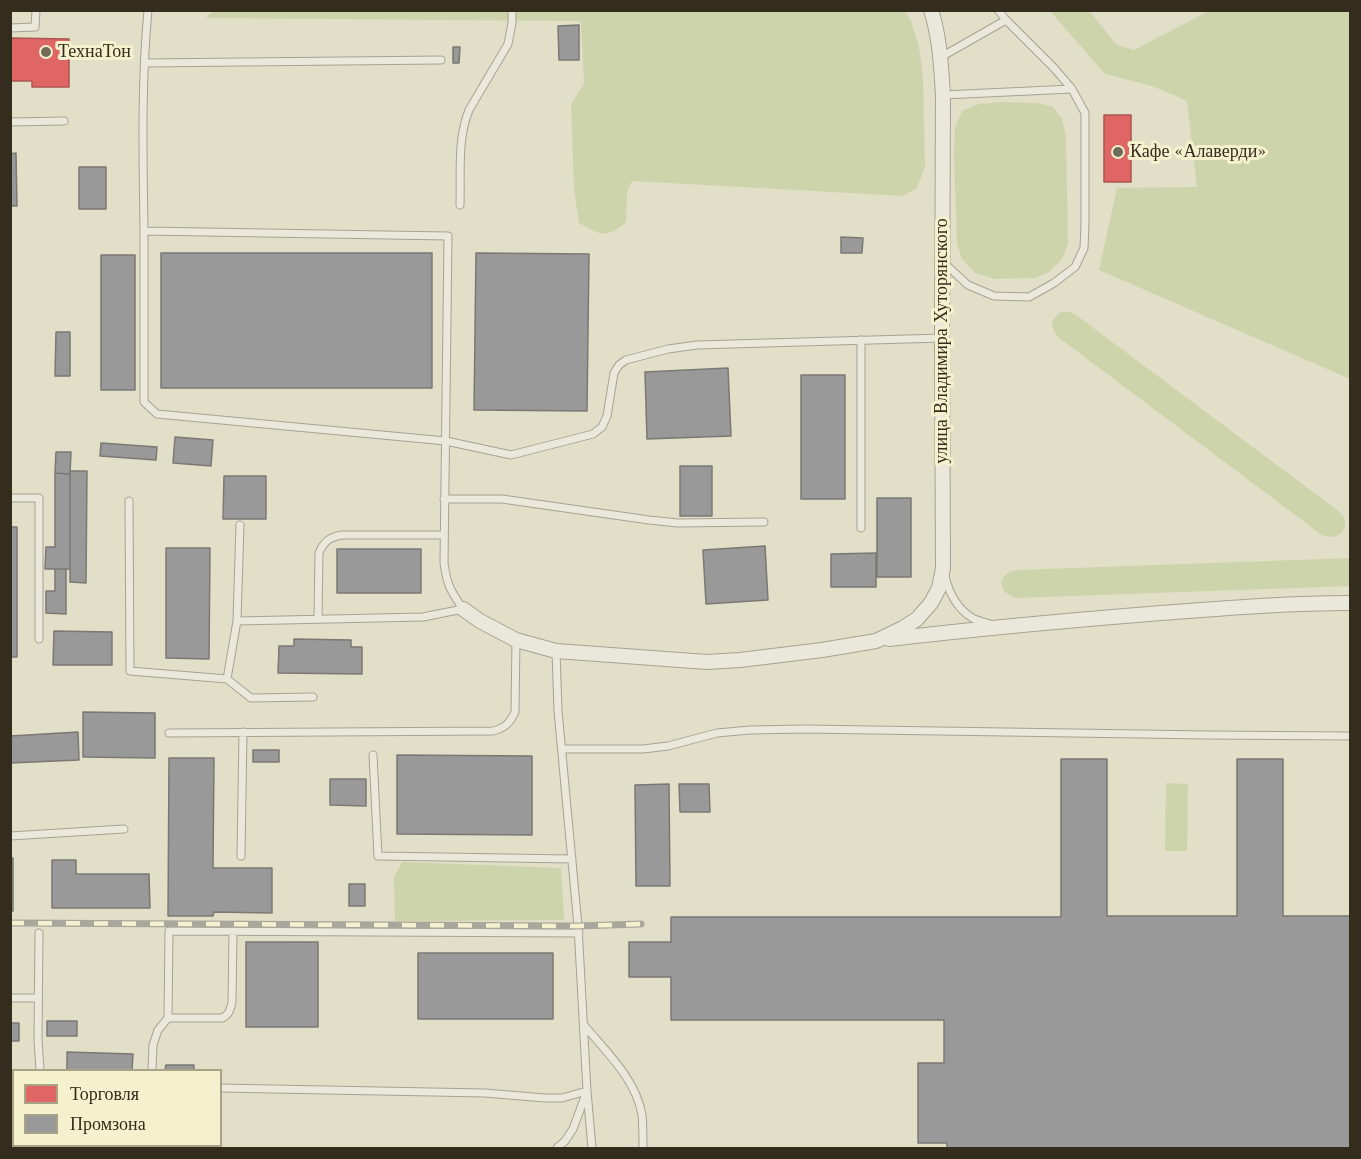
<!DOCTYPE html>
<meta charset="utf-8">
<style>
body{margin:0}
#map{position:relative;width:1361px;height:1159px;overflow:hidden;background:#e2dfc8;font-family:"Libre Baskerville",serif}
canvas{display:block}
.frame{position:absolute;inset:0;border:12px solid #342c1c;pointer-events:none}
.legend{position:absolute;left:12px;top:1069px;width:210px;height:78px;box-sizing:border-box;background:#f5f0cd;border:2px solid #a8a286;margin:0;padding:8px 10px;list-style:none;font-size:18px;color:#342c1c}
.legend li{display:flex;align-items:center;gap:12px;height:30px}
.legend b{width:30px;border:2px solid #a8a286}
</style>
<div id="map">
<canvas width="1361" height="1159"></canvas>
<div class="frame"></div>
<ul class="legend">
<li><b style="height:16px;background:#e06666"></b>Торговля</li>
<li><b style="height:16px;background:#999"></b>Промзона</li>
</ul>
</div>
<script>
const ctx = document.querySelector('canvas').getContext('2d');
ctx.lineJoin = 'round';
function fill(path, color) { ctx.fillStyle = color; ctx.fill(path, 'evenodd'); }
function strokePath(path, color, width, dash) { ctx.strokeStyle = color; ctx.lineWidth = width; ctx.lineCap = dash ? 'butt' : 'round'; ctx.setLineDash(dash || []); ctx.stroke(path); }
function label(font, color, halo, rows, align = 'center') {
  ctx.font = font + ' "Libre Baskerville",serif'; ctx.lineWidth = 6; ctx.setLineDash([]); ctx.textBaseline = 'middle'; ctx.strokeStyle = halo; ctx.fillStyle = color; for (const [text, x, y, turn = 0] of rows) {
    ctx.save(); ctx.translate(x, y); ctx.rotate((+turn || 0) * Math.PI / 180); ctx.textAlign = isNaN(turn) ? turn : align; if (halo) ctx.strokeText(text, 0, 0); ctx.fillText(text, 0, 0); ctx.restore();
  }
}
const green = new Path2D(`
 M213 10 905 11 911 21 919 47 923 77 925 167 917 188 903 196 632 181 627 192 626 222C605 239 601 235 579 223L574 189 571 104 584 84 581 22 576 21 206 18Z
 M1050 11H1089L1117 45 1134 50 1209 11H1350V379L1099 270 1117 188 1197 187 1187 101 1152 86 1105 74Z
 M1001 102 1036 103 1052 106 1062 118 1066 137 1068 244 1062 259 1049 272 1034 278 995 279 975 273 962 259 957 244 954 155 955 128 962 111 979 104Z
 M1061 312H1070L1076 315 1341 513C1352 528 1339 542 1322 535L1058 337C1050 327 1050 320 1061 312Z
 M1350 558V586L1016 598C996 592 997 572 1018 570Z
 M1166 783 1188 784 1187 851H1165Z
 M402 862 561 868 564 920 395 921 394 877Z`);
const shops = new Path2D(`
 M10 38 69 39V87H32V81H10Z
 M1104 115H1131V182H1104Z`);
const industry = new Path2D(`
 M579 25V60H559L558 26Z
 M453 47H460L459 63H453Z
 M16 153 17 206H10V154Z
 M79 167H106V209H79Z
 M841 237 863 238 862 253H841Z
 M161 253H432V388H161Z
 M476 253 589 254 587 411 474 410Z
 M101 255H135V390H101Z
 M56 332H70V376H55Z
 M728 368 731 436 647 439 645 372Z
 M801 375H845V499H801Z
 M175 437 213 440 211 466 173 463Z
 M101 443 157 447 156 460 100 456Z
 M56 452H71L70 474 55 473Z
 M680 466H712V516H680Z
 M70 471H87L86 583 70 582Z
 M55 473 70 474V569H45L46 547H55Z
 M224 476H266V519H223Z
 M877 498H911V577H877Z
 M10 527H17V657H10Z
 M765 546 768 600 706 604 703 550Z
 M166 548H210L209 659 166 658Z
 M337 549H421V593H337Z
 M876 553V587H831V554Z
 M55 569H66V614L46 613V591H55Z
 M54 631 112 632V665H53Z
 M294 639 351 640V647H362V674L278 673 279 646H294Z
 M83 712 155 713V758L83 757Z
 M78 732 79 760 10 763V736Z
 M253 750H279V762H253Z
 M397 755 532 756V835L397 834Z
 M169 758H214L213 868H272V913L214 912 213 916H168Z
 M1061 759H1107V916H1237V759H1283V916H1350V1148H947V1143H918V1063H944V1020H671V977H629V942H671V917H1061Z
 M330 779H366V806L330 805Z
 M669 784 670 886H636L635 785Z
 M679 784H709L710 812H680Z
 M10 858H13V911H10Z
 M52 860H76V874H149L150 908H52Z
 M349 884H365V906H349Z
 M246 942H318V1027H246Z
 M418 953H553V1019H418Z
 M47 1021H77V1036H47Z
 M10 1023H19V1041H10Z
 M67 1052 133 1054 132 1070H67Z
 M166 1065H194V1070H165Z`);
const lane = new Path2D(`
 M10 28 35 27 36 10
 M941 57 1006 20
 M145 63 441 60
 M943 95 1072 89
 M10 122 64 121
 M460 205C461 174 457 139 469 110L508 44 512 23V10
 M144 231C143 158 141 84 148 10
 M944 263 968 285 994 296 1029 297 1054 283 1075 267 1084 248 1085 223V113L1072 89 1054 68 1006 20 998 10
 M861 340V528
 M10 498H39V639
 M444 499H502L649 520 678 523 764 522
 M129 501 130 671 227 679 237 621
 M240 525 237 621 423 617 463 609C450 590 447 585 444 563L448 236 144 231V402L157 414 446 441 511 455 593 434 602 427 607 416 614 373 619 365 626 360 668 349 697 345 942 338
 M945 576C949 593 958 610 974 619 980 621 987 623 993 625
 M318 618 319 553C324 541 330 537 342 535H444
 M556 651 558 711 578 926 587 1091 573 1129 565 1141 557 1148
 M227 679 251 698 313 697
 M169 733 493 731C505 728 510 723 515 712L516 640
 M562 749H643L668 746 717 733 750 730 805 729 1207 735 1350 736
 M373 755 378 856 572 859
 M10 836 124 829
 M241 856 243 732
 M39 933 38 1040 40 1070
 M10 998H38
 M168 1018H222C229 1015 230 1010 232 1003L233 931
 M584 1025C606 1052 636 1079 642 1115 643 1126 643 1138 643 1148
 M152 1070 153 1045 158 1030 168 1018 169 931 579 933
 M10 1088H14
 M220 1088 485 1093 545 1098H562L587 1091 592 1148
 M51 1146 53 1148
 M164 1146 166 1148`);
const street = new Path2D(`
 M463 609 480 621 516 640 556 651 707 662 740 660 822 650 876 641 903 628 917 619 931 603 939 588 943 568 942 338 943 95C941 66 940 38 931 10
 M889 639C976 629 1062 621 1149 614 1216 609 1283 603 1350 603`);
const rail = new Path2D(`
 M10 923 578 926 641 924`);
const markers = [
 [46,52,6,"#716b58"],
 [1118,152,6,"#716b58"]
];
const poiNames = [
 ["ТехнаТон",58,52],
 ["Кафе «Алаверди»",1130,152]
];
const streetNames = [
 ["улица Владимира Хуторянского",942,341,-90]
];
fill(green, '#cdd3aa');
fill(shops, '#e06666');
strokePath(shops, '#ac5550', 1.5);
fill(industry, '#999');
strokePath(industry, '#7b7874', 1.5);
strokePath(lane, '#a7a292', 9);
strokePath(street, '#a7a292', 16);
strokePath(lane, '#eae8db', 7);
strokePath(street, '#eae8db', 14);
strokePath(rail, '#a9a79c', 7);
strokePath(rail, '#f5f0cd', 4.5, [14]);
for (const [x, y, r, color] of markers) { const dot = new Path2D(); dot.arc(x, y, r, 0, 2 * Math.PI); ctx.fillStyle = color; ctx.fill(dot); strokePath(dot, '#f5f0cd', 2); }
label('18px', '#342c1c', '#f5f0cd', poiNames, 'left');
label('18px', '#342c1c', '#f5f0cd', streetNames);
</script>
